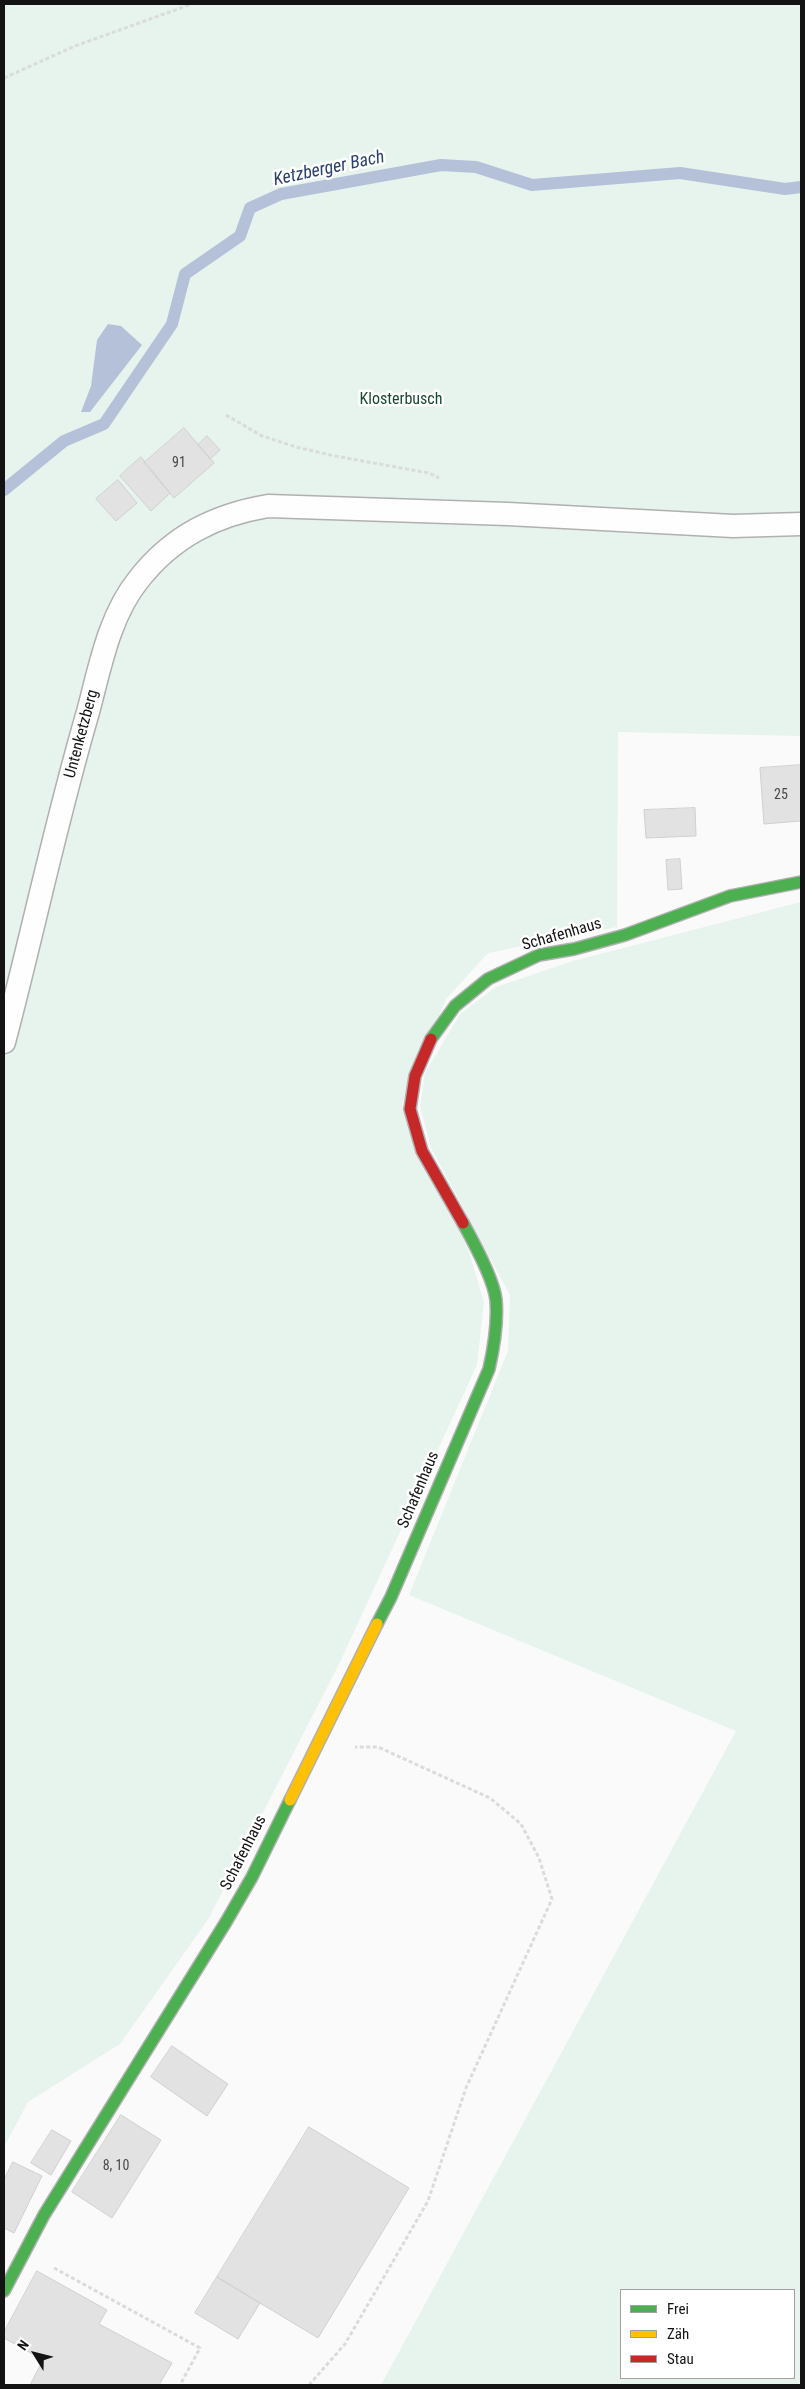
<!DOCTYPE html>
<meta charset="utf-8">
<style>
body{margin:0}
#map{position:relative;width:805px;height:2389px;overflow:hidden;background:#fafafb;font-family:"Roboto Condensed",sans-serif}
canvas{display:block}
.frame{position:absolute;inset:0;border:5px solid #131314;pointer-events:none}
.legend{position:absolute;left:620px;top:2289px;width:175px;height:90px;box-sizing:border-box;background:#fff;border:1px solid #a1a1a1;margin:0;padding:6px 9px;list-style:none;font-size:15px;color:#131314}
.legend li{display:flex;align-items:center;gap:10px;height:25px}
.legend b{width:25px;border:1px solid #a1a1a1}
.north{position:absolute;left:10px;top:2329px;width:50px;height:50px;-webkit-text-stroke:4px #fff;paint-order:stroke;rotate:306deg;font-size:14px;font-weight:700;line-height:20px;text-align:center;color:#131314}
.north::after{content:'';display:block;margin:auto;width:18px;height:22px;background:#131314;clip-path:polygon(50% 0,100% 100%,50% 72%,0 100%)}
</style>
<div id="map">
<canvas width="805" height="2389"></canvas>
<div class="frame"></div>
<ul class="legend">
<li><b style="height:6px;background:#4caf50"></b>Frei</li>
<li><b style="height:6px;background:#ffc107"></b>Zäh</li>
<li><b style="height:6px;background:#c62828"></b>Stau</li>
</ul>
<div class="north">N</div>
</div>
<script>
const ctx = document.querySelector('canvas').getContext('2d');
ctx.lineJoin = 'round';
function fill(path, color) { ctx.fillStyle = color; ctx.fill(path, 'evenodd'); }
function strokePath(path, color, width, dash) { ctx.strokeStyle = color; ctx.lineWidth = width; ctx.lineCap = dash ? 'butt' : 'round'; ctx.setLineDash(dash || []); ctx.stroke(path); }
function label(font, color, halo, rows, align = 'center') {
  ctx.font = font + ' "Roboto Condensed",sans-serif'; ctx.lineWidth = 5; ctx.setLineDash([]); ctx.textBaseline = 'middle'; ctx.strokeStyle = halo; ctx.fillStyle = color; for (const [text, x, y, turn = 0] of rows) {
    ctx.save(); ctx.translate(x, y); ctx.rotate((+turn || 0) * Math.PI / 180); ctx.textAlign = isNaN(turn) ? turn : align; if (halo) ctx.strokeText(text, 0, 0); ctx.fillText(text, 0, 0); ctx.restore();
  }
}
const green = new Path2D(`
 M4 4H801V736L618 732 617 927 488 953 446 999 402 1105 469 1252 484 1302 477 1365 340 1662 209 1918 120 2044 28 2102 4 2147Z
 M801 902V2385H381L736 1731 409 1595 508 1351 510 1295 431 1148 420 1106 425 1073 460 1014 496 987 573 961ZM621 2290H794V2378H621Z`);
const water = new Path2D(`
 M108 324 121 326 142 345 90 412H81L91 386 97 340Z`);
const stream = new Path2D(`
 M4 490 64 441 104 424 172 324 185 274 240 236 250 208 281 194 441 165 476 167 532 185 680 173 785 189 801 187`);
const building = new Path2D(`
 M184 428 214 463 174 498 144 463Z
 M207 436 220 450 210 459 198 445Z
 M141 457 170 493 151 511 120 476Z
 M118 480 137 503 116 521 96 499Z
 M801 765V821L764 824 760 768Z
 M695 808 696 836 646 838 644 810Z
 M680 859 682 889 668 890 666 860Z
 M172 2046 228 2084 207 2116 151 2077Z
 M121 2115 161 2140 112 2218 72 2192Z
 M309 2127 409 2188 318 2338 217 2277Z
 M52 2130 71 2141 51 2175 31 2163Z
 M13 2162 42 2176 14 2233 4 2228V2180Z
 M37 2271 107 2310 99 2324 172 2363 159 2385H30L43 2360 4 2338V2332Z
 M217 2277 260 2303 238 2339 195 2313Z`);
const path = new Path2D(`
 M4 78 75 46 192 4
 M226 415 262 436 296 447 335 456 429 473 439 478
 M54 2268 200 2348 180 2385
 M309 2385 345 2344 428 2201 466 2088 552 1899 539 1858 521 1824 490 1798 378 1747H355`);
const lane = new Path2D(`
 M4 1042C33 932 56 821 88 712 100 667 109 616 139 579 173 536 215 515 268 506L508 514 733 526 801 524`);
const fast = new Path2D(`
 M431 1039 455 1006 488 979 539 955 574 949 625 935 730 896 801 882
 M377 1624 391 1597 489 1369C494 1347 498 1323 496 1300 494 1280 473 1241 463 1223
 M4 2291 44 2215 226 1922 252 1877 290 1800`);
const slow = new Path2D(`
 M290 1800 377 1624`);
const jam = new Path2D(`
 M431 1039 415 1076 410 1109 422 1151 463 1223`);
const numberNames = [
 ["91",179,463],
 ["25",781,795],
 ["8, 10",116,2166]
];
const parkNames = [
 ["Klosterbusch",401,400]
];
const streetNames = [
 ["Untenketzberg",82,734,-75],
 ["Schafenhaus",562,935,-16],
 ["Schafenhaus",419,1490,-67],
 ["Schafenhaus",244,1853,-63]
];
const waterNames = [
 ["Ketzberger Bach",329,169,-12]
];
fill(green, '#e6f4ed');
fill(water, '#b5c1d9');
strokePath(stream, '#b5c1d9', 12);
fill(building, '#e2e2e3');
strokePath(building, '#d0d0d0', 1);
strokePath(lane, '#b0b0b1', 25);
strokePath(fast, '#b0b0b1', 14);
strokePath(slow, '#b0b0b1', 14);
strokePath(jam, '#b0b0b1', 14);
strokePath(path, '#dbdbdc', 3, [4, 2.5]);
strokePath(lane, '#fefefe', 22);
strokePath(fast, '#4caf50', 11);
strokePath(slow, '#ffc107', 11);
strokePath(jam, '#c62828', 11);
label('14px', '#484849', null, numberNames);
label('16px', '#164934', '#fff', parkNames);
label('16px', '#131314', '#fff', streetNames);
label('italic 18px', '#2b406d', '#fff', waterNames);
</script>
